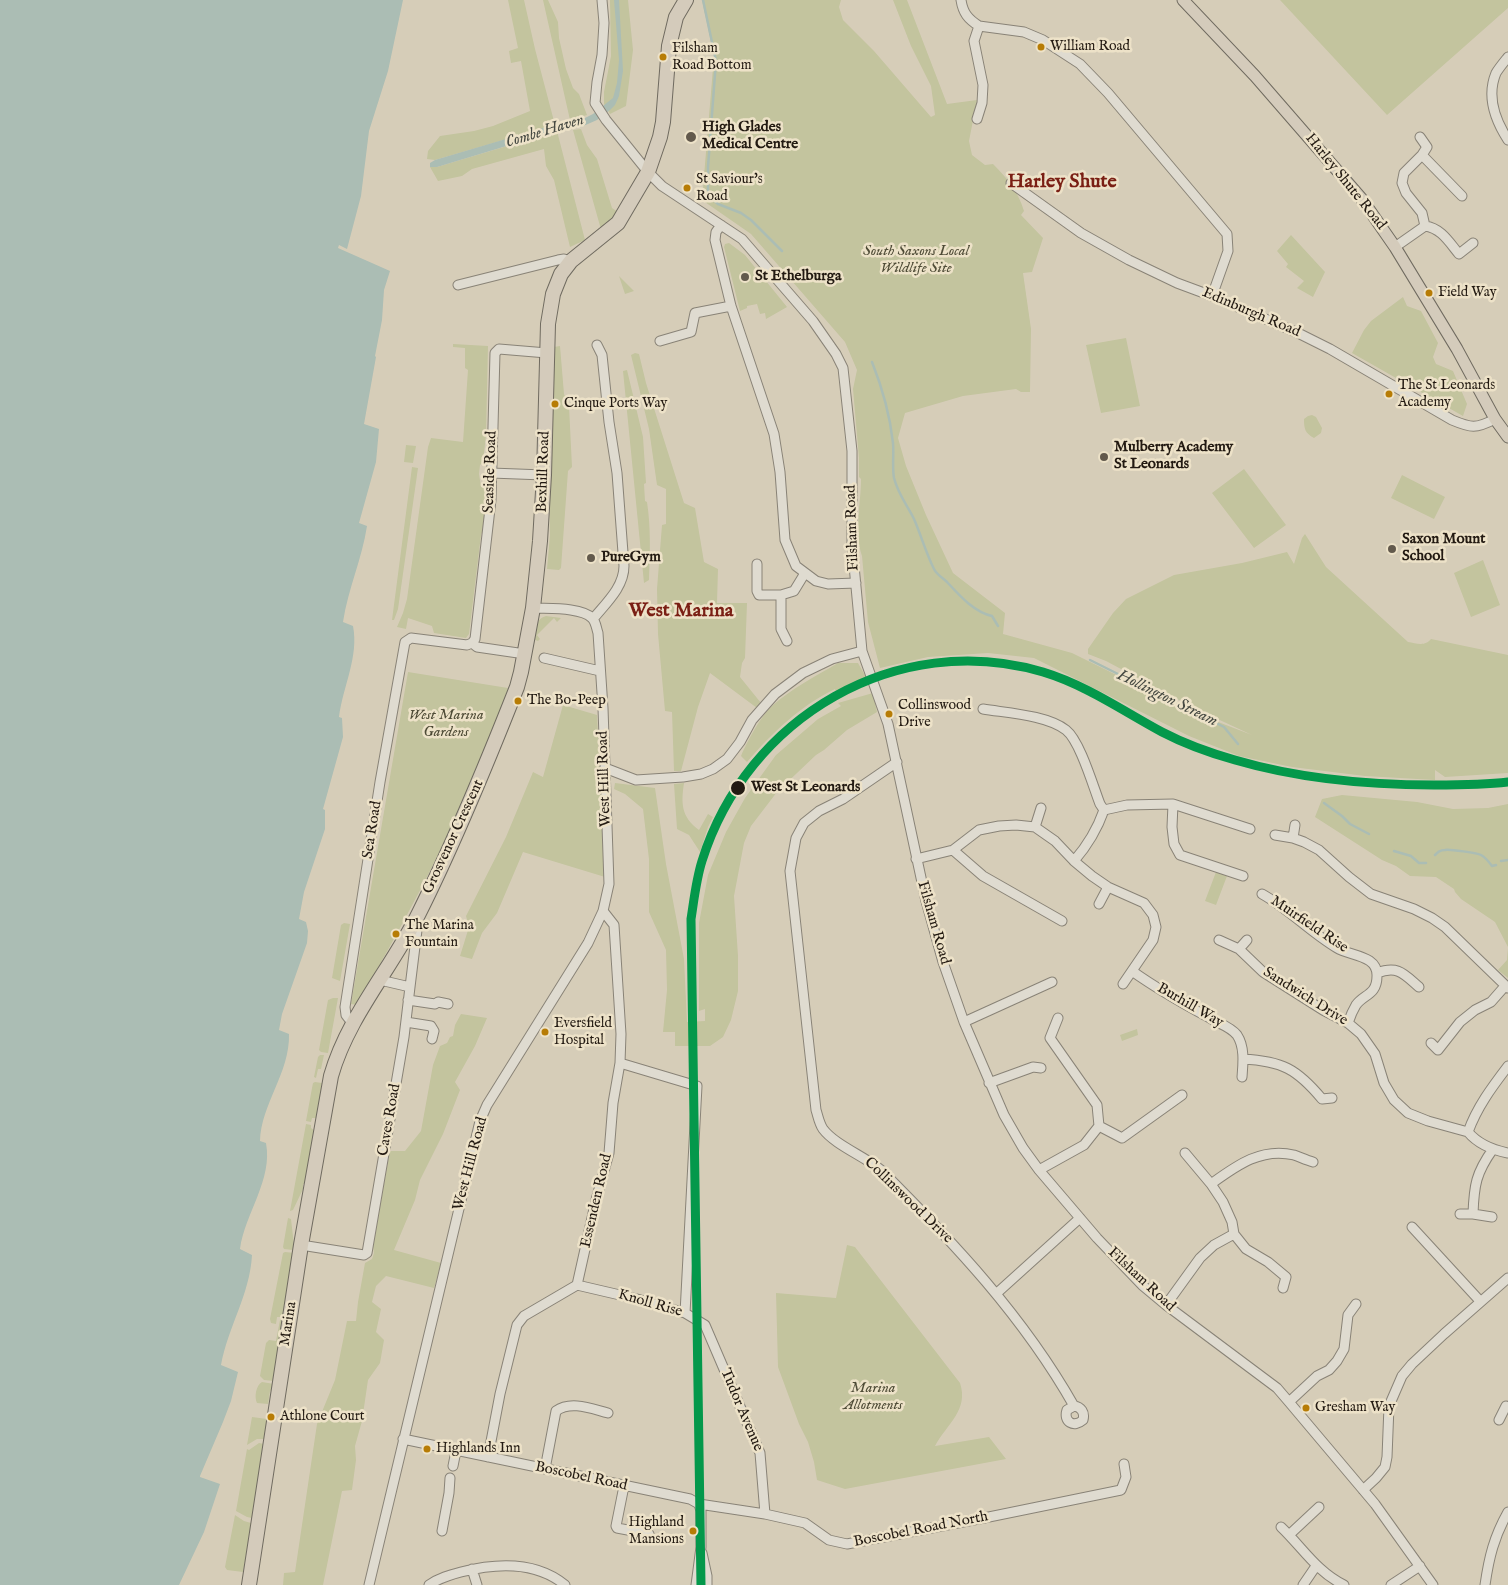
<!DOCTYPE html>
<style>
body{margin:0}
canvas{display:block;background:#d6cdb8}
</style>
<canvas width="1508" height="1585"></canvas>
<script>
const ctx = document.querySelector('canvas').getContext('2d');
ctx.lineJoin = 'round';
function fill(path, color) { ctx.fillStyle = color; ctx.fill(path, 'evenodd'); }
function strokePath(path, color, width, dash) { ctx.strokeStyle = color; ctx.lineWidth = width; ctx.lineCap = dash ? 'butt' : 'round'; ctx.setLineDash(dash || []); ctx.stroke(path); }
function label(font, color, halo, rows, align = 'center') {
  ctx.font = font + ' "IM FELL English",serif'; ctx.lineWidth = 5; ctx.setLineDash([]); ctx.textBaseline = 'middle'; ctx.strokeStyle = halo; ctx.fillStyle = color; for (const [text, x, y, turn = 0] of rows) {
    ctx.save(); ctx.translate(x, y); ctx.rotate((+turn || 0) * Math.PI / 180); ctx.textAlign = isNaN(turn) ? turn : align; if (halo) ctx.strokeText(text, 0, 0); ctx.fillText(text, 0, 0); ctx.restore();
  }
}
const green = new Path2D(`
 M508 0H524L535 49 555 125 435 160 427 159 428 151 440 136 474 131 493 126 530 111 521 61 511 63 509 51 518 48Z
 M543 0H548L558 22 559 38 566 69 573 88 579 94 587 115 570 120Z
 M610 0H628L633 50 626 106 610 114 604 104V92L611 56Z
 M702 0H841L839 7 843 20 874 51 931 117 935 115 931 86 911 46 893 0H907L947 104 977 100 969 141 972 155 985 165 993 164C1007 178 1018 191 1024 211L1021 215 1043 238 1032 272 1023 273 1031 329 1030 392H1021L1016 389 963 396 905 413 898 438 906 466 926 515 953 573 1005 613 1003 634 1072 653 1187 710 1252 735 1196 709 1106 661 1088 654V649L1113 613 1126 599 1174 575 1242 563 1287 552 1294 564 1302 538 1305 534 1326 567 1408 642C1416 643 1425 647 1431 639L1508 655V773L1445 777 1435 770V780L1365 776 1292 767 1239 756 1189 736 1034 658 988 653 928 657 880 668 868 622 862 556C854 532 861 503 861 479L859 477V458L853 389 857 370 845 342 751 234 702 200 714 56Z
 M1280 0H1508V8L1387 115Z
 M581 129 587 145 597 159 612 208 621 214 602 233 573 130Z
 M557 131 585 240 570 247 554 180 546 166 544 149 472 169 462 176 438 181 430 167H437Z
 M1291 235 1325 272 1313 297 1297 288 1304 281 1286 267 1288 264 1277 251Z
 M729 243 745 255 787 307 766 319 765 313 760 314 757 304 747 306V308L740 311 724 247 725 244Z
 M619 276 634 291 625 294Z
 M1403 297 1407 306 1421 311 1438 343 1433 357 1436 364 1453 371 1467 404 1463 416 1352 353 1364 330 1371 321Z
 M1126 338 1140 406 1101 413 1086 345Z
 M453 344 488 346 486 435 483 462 480 465 479 474 481 487 488 489 486 522 481 535 469 634 466 638 434 633 432 626 408 618 406 629 397 627 403 613 407 599 428 447 431 438 463 442 468 370 465 368V348L453 347Z
 M560 346 564 394 569 406 572 467 568 471 561 568 559 570 547 569 550 535 549 482 554 347Z
 M635 353 639 354 646 383 684 503 695 508 704 562 718 569 717 603H747L745 658 742 663 740 677 761 703 757 708 710 673 698 707 681 771H674L672 712 665 711 658 634 657 589 662 525 666 524V489L657 485 649 429 631 355Z
 M627 370 643 437 646 483 644 484 645 501 647 502C651 528 650 554 649 580L644 583 623 371Z
 M1312 415 1316 417 1322 428 1321 433 1314 438C1305 433 1304 429 1304 419L1308 416Z
 M406 445 416 446 413 463 404 462Z
 M412 467 418 468 398 609 394 620H392Z
 M1244 469 1286 525 1254 548 1212 493Z
 M1402 475 1445 497 1434 519 1391 498Z
 M1483 560 1500 605 1471 617 1454 573Z
 M546 616 561 618 557 622 554 618 537 635 540 639 538 641 535 640C536 630 535 619 546 616Z
 M838 663H858L867 679 837 694 835 689C800 706 773 732 747 762L741 756C747 742 760 717 772 706 791 689 816 676 838 663Z
 M408 672 508 688C471 800 415 903 357 1005L351 1004Z
 M873 693 877 712 847 730 824 750 816 755 777 792 751 826 744 843 734 896 738 956V991L731 1020 723 1037 710 1046H675V1032H663L667 990 666 950 649 912V859L643 809 625 794 614 789 615 783 655 788 666 864 684 959 687 1022 705 1021V1009L699 1011V923L708 875 726 832 745 798 776 755 818 719 841 706 838 703Z
 M563 705 597 715 605 877 523 852 497 913 482 933 472 959 460 956 469 927 466 916 506 837 533 772 543 777Z
 M684 783C681 803 681 817 699 830L708 814 713 817 708 827 700 852 689 835 677 829 674 784Z
 M1342 795 1417 802 1453 809 1488 808 1508 804V947L1495 922 1461 899 1455 892 1454 889 1436 877 1410 876 1396 866 1382 860 1315 817 1322 799Z
 M1216 872 1227 876 1216 905 1205 901Z
 M344 923 350 924 340 981 332 978 341 925Z
 M1508 948V978L1498 970 1507 960Z
 M333 998H338L328 1053 321 1052 319 1050 328 1000Z
 M461 1014 487 1018 475 1046 455 1082 460 1090 443 1134 420 1180 415 1200 394 1250 441 1263 434 1288 386 1276 376 1286 372 1302 381 1309 376 1332 384 1340 380 1363 368 1380 362 1421 355 1446 356 1460 352 1490 342 1491 323 1585H283L284 1573 295 1572 317 1424 335 1380 347 1321H356L358 1302 365 1263 372 1259 374 1253 373 1246 390 1151H405L421 1131 433 1065 440 1046 447 1043 450 1037 453 1036 455 1025Z
 M1137 1029 1138 1035 1122 1041 1120 1035Z
 M320 1055H324L321 1069H318L316 1078 314 1077 318 1057Z
 M315 1082 322 1083 317 1118H312L311 1122 306 1121 312 1088 313 1083Z
 M306 1124 311 1125V1128L315 1131 306 1184H303V1189L293 1210 290 1211Z
 M288 1218 291 1219 294 1245 293 1250 284 1249 283 1247Z
 M847 1245 855 1247 960 1383C969 1410 947 1424 935 1446L989 1437 1006 1459 845 1489 817 1480 814 1462 808 1442 799 1424 778 1367 776 1293 836 1298Z
 M285 1252 295 1253 284 1317H277L276 1324 271 1323 270 1319 283 1253Z
 M280 1320 285 1321 274 1381 264 1380 260 1376 266 1343 269 1340 276 1341Z
 M262 1382 274 1384 273 1389 270 1391 268 1404 257 1403C254 1397 256 1385 262 1382Z
 M252 1417 267 1419 264 1439H257L247 1445Z
 M259 1443 264 1444 252 1518 247 1517 236 1511 247 1449 249 1450Z
 M235 1515 244 1521 251 1523 243 1572 227 1570 225 1567Z`);
const water = new Path2D(`
 M0 0H403L388 71 369 131 361 196 347 249 339 245 338 248 390 271 384 290 382 320 375 356 376 357 364 424 379 429 376 462 359 523 367 526C362 559 348 589 343 622L353 626C359 657 343 686 339 717L342 718 343 737 323 809 325 810V829L304 892 299 919 306 922 308 931 307 943 282 1014 279 1030 289 1034C290 1073 261 1104 260 1141L266 1143C273 1180 245 1213 240 1249L252 1255C250 1294 228 1327 221 1365L238 1372 231 1401 223 1422 200 1476V1477L220 1484 204 1532 179 1585H0Z
 M614 0H619L623 71 619 96 615 105 610 110 597 120 581 127 556 131 437 167H430V163L435 160 570 120 585 118 593 114 613 98 617 83 619 60Z`);
const stream = new Path2D(`
 M703 0 716 61 708 167V195L718 204 741 213 751 220 782 251
 M872 362C882 387 890 416 893 443 894 455 892 467 894 478 898 494 907 505 914 519 921 535 926 553 934 569 937 575 943 578 947 582 960 596 974 612 992 616L998 626
 M1090 660 1224 727 1238 744
 M1324 803 1342 816 1350 824 1369 834
 M1394 851 1411 856 1419 863H1426
 M1435 855C1438 852 1440 850 1445 850 1449 849 1478 853 1481 855 1485 857 1489 862 1492 866L1496 865
 M1501 861 1508 860`);
const minor = new Path2D(`
 M602 0 604 23 602 55 597 82 595 103 606 120 648 172 662 186 742 239 813 321 836 354 843 368 852 451V544L862 651 888 724 926 901 943 962 964 1022 1004 1115 1023 1148 1039 1170 1097 1238 1142 1285 1166 1305 1277 1388 1289 1402 1375 1504 1433 1585
 M961 0C963 13 968 19 979 26L974 41 983 85 982 103 977 119
 M979 26 1024 32 1043 40 1080 64 1108 93 1227 234 1228 251 1212 296
 M1508 57C1504 62 1499 68 1496 73 1486 97 1495 120 1508 140
 M1420 137 1427 147 1422 155 1462 196
 M1422 155 1404 173 1402 183 1406 193 1422 213 1425 226C1441 228 1449 242 1459 254L1473 243
 M1011 183 1081 233 1129 260 1177 283 1212 296 1298 333 1330 349 1452 420C1471 428 1476 429 1495 419
 M721 225 716 232 715 240 731 306 774 434 780 472 785 540 796 566 816 581 828 584 856 583
 M1395 247 1425 226
 M458 285 558 260 564 259 571 261
 M660 341 691 332 695 313 731 306
 M491 473 544 475
 M757 564V591L759 595H781
 M593 619C606 603 624 587 624 566L617 473 609 422 602 355 597 345
 M787 641 781 629V595L794 591 805 573
 M472 643 475 639 491 500 495 353 499 349 547 353
 M544 658 600 671
 M983 709C1007 713 1047 715 1066 730 1080 741 1093 786 1100 804L1104 810
 M897 762 843 799 819 811 804 823 796 838 790 871 816 1110C818 1116 819 1123 823 1129 835 1145 864 1156 881 1170 954 1243 1023 1316 1074 1406 1081 1407 1085 1412 1083 1420 1074 1428 1063 1422 1067 1410L1074 1406
 M605 768 636 780 683 777 701 774 713 769 727 759 740 742 752 720 775 694 803 673 832 659 862 651
 M1173 804 1172 827 1174 844 1180 855 1243 876
 M1104 810 1127 805 1173 804 1250 829
 M1035 827 1041 808
 M1275 835 1293 838 1304 842 1319 850 1349 877 1371 894 1414 909 1432 918 1445 927 1508 988
 M1293 838 1295 825
 M953 850 983 876 1062 921
 M916 859 953 850 979 830 999 826 1016 825 1035 827 1055 841 1074 861 1092 876 1108 887 1144 903 1153 915 1156 927 1153 940 1123 984
 M1074 861C1087 846 1097 830 1104 810
 M1262 894C1289 909 1310 932 1337 948 1350 956 1378 955 1377 976 1377 995 1364 994 1356 1005 1353 1010 1350 1017 1348 1023
 M1099 904 1108 887
 M1219 940 1239 949 1263 972 1323 1010 1348 1023 1361 1034 1375 1054 1384 1083 1394 1100 1408 1113 1428 1121 1468 1132
 M1239 949 1247 940
 M1132 971C1156 988 1182 1003 1208 1017 1217 1023 1230 1026 1237 1035 1245 1047 1243 1064 1242 1077
 M1377 973C1398 965 1404 974 1419 987
 M380 980 410 987 418 922
 M408 1000 435 1004 438 1002 448 1004
 M406 1022 431 1026 434 1031 432 1039
 M964 1022 1052 982
 M353 1024 346 1015 345 1007 380 782 405 642 411 638 467 645 472 643 477 647 525 654
 M1431 1043 1438 1050 1460 1022 1475 1010 1491 1002 1505 986
 M1243 1059C1282 1061 1297 1069 1322 1099L1332 1098
 M620 1063 697 1086 685 1313
 M989 1083 1033 1067 1041 1068
 M1099 1126 1122 1138 1182 1095
 M1468 1132C1477 1107 1492 1087 1508 1066
 M1468 1132C1478 1144 1493 1150 1508 1153
 M1185 1153 1211 1184 1223 1202 1232 1222 1234 1234 1246 1249 1268 1262 1286 1277 1283 1288
 M1039 1170 1084 1145 1099 1126 1097 1105 1050 1038 1058 1018
 M1211 1184C1236 1166 1261 1147 1294 1155 1300 1157 1306 1160 1313 1162
 M1460 1214H1473
 M1492 1217 1473 1214C1474 1185 1476 1173 1493 1149
 M1412 1227 1480 1301
 M301 1245 364 1255 367 1253 404 1037 410 987
 M577 1285 637 1299 685 1313 705 1325 760 1453 765 1514
 M997 1293 1080 1218
 M1166 1305 1200 1258 1214 1245 1234 1234
 M1289 1402 1317 1376 1329 1370 1337 1361 1344 1349 1348 1315 1356 1304
 M1499 1420 1506 1406
 M403 1439 690 1499 699 1504 765 1514 805 1523 829 1540 847 1544 984 1518 1121 1490 1126 1477 1124 1464
 M488 1457 500 1394 517 1325 524 1316 577 1285 596 1200 609 1153 613 1103 620 1063 621 1034 614 925 603 911
 M453 1466 456 1451
 M545 1469 556 1411C571 1400 592 1409 608 1413
 M624 1486 616 1526 617 1528 649 1534
 M1363 1490 1376 1478 1385 1467 1387 1457 1389 1406 1402 1376 1412 1364 1444 1334 1508 1278
 M1281 1527C1302 1547 1317 1572 1344 1585
 M442 1531 449 1493 450 1478
 M1289 1535 1319 1507
 M702 1553 707 1576V1585
 M472 1569 477 1585
 M369 1585 480 1121 487 1105 588 943 603 911 609 884 603 708 598 633C596 627 596 622 592 618 581 607 548 609 533 608
 M429 1585C439 1578 450 1575 461 1572 496 1563 536 1561 565 1585
 M696 1585 701 1547V1511L699 1504
 M1303 1585 1316 1566
 M1391 1585 1420 1566
 M1485 1585C1489 1557 1494 1537 1508 1512`);
const major = new Path2D(`
 M1183 0 1255 76 1361 198 1395 247 1457 349 1495 419 1508 437`);
const highway = new Path2D(`
 M249 1585 301 1245 331 1076C348 1016 392 968 419 913 456 839 487 763 517 687L521 672 533 608 540 541 544 475 548 324 553 294 561 274 571 261 618 223 648 172 660 137 663 122 669 46 676 17 686 0`);
const rail1 = new Path2D(`
 M701 1585 691 919C694 900 696 880 702 861 747 717 897 629 1043 672 1086 685 1123 711 1162 732 1185 744 1210 753 1235 760 1300 779 1367 785 1434 785 1459 785 1484 785 1508 782`);
const markers = [
 [1041,47,4.5,"#b77c05"],
 [663,57,4.5,"#b77c05"],
 [691,137,6,"#62594c"],
 [687,188,4.5,"#b77c05"],
 [745,277,5,"#62594c"],
 [1429,293,4.5,"#b77c05"],
 [1389,394,4.5,"#b77c05"],
 [555,404,4.5,"#b77c05"],
 [1104,457,5,"#62594c"],
 [1392,549,5,"#62594c"],
 [591,558,5,"#62594c"],
 [518,701,4.5,"#b77c05"],
 [889,714,4.5,"#b77c05"],
 [738,788,8,"#231a12"],
 [396,934,4.5,"#b77c05"],
 [545,1032,4.5,"#b77c05"],
 [1306,1408,4.5,"#b77c05"],
 [271,1417,4.5,"#b77c05"],
 [427,1449,4.5,"#b77c05"],
 [693,1531,4.5,"#b77c05"]
];
const busNames = [
 ["William Road",1050,47],
 ["Filsham",672,49],
 ["Road Bottom",672,66],
 ["St Saviour's",696,180],
 ["Road",696,197],
 ["Field Way",1438,293],
 ["The St Leonards",1398,386],
 ["Academy",1398,403],
 ["Cinque Ports Way",564,404],
 ["The Bo-Peep",527,701],
 ["Collinswood",898,706],
 ["Drive",898,723],
 ["The Marina",405,926],
 ["Fountain",405,943],
 ["Eversfield",554,1024],
 ["Hospital",554,1041],
 ["Gresham Way",1315,1408],
 ["Athlone Court",280,1417],
 ["Highlands Inn",436,1449],
 ["Highland",684,1523,"right"],
 ["Mansions",684,1540,"right"]
];
const poiNames = [
 ["High Glades",702,128],
 ["Medical Centre",702,145],
 ["St Ethelburga",755,277],
 ["Mulberry Academy",1114,448],
 ["St Leonards",1114,465],
 ["Saxon Mount",1402,540],
 ["School",1402,557],
 ["PureGym",601,558]
];
const streetNames = [
 ["Harley Shute Road",1345,182,51],
 ["Edinburgh Road",1251,313,23],
 ["Seaside Road",491,472,-88],
 ["Bexhill Road",544,472,-88],
 ["Filsham Road",853,528,-92],
 ["West Hill Road",605,779,-92],
 ["Sea Road",373,830,-81],
 ["Grosvenor Crescent",454,837,-65],
 ["Filsham Road",933,923,74],
 ["Muirfield Rise",1309,925,34],
 ["Sandwich Drive",1305,997,32],
 ["Burhill Way",1190,1006,30],
 ["Caves Road",390,1120,-80],
 ["West Hill Road",471,1164,-75],
 ["Essenden Road",597,1201,-77],
 ["Collinswood Drive",908,1201,44],
 ["Filsham Road",1141,1280,43],
 ["Knoll Rise",650,1304,16],
 ["Marina",289,1324,-81],
 ["Tudor Avenue",741,1410,67],
 ["Boscobel Road",581,1477,12],
 ["Boscobel Road North",921,1530,-11]
];
const parkNames = [
 ["South Saxons Local",916,252],
 ["Wildlife Site",916,269],
 ["West Marina",446,716],
 ["Gardens",446,733],
 ["Marina",873,1389],
 ["Allotments",873,1406]
];
const stopNames = [
 ["West St Leonards",751,788]
];
const waterNames = [
 ["Combe Haven",545,132,-17],
 ["Hollington Stream",1167,699,26]
];
const districtNames = [
 ["Harley Shute",1062,183],
 ["West Marina",681,612]
];
fill(green, '#c3c49e');
fill(water, '#abbdb4');
strokePath(stream, '#abbdb4', 2.5);
strokePath(minor, '#898377', 11);
strokePath(major, '#706b60', 13);
strokePath(highway, '#706b60', 16);
strokePath(minor, '#dfdbd0', 9);
strokePath(major, '#d4cbbb', 11);
strokePath(highway, '#d4cbbb', 14);
strokePath(rail1, '#04984b', 9);
for (const [x, y, r, color] of markers) { const dot = new Path2D(); dot.arc(x, y, r, 0, 2 * Math.PI); ctx.fillStyle = color; ctx.fill(dot); strokePath(dot, '#ede2c8', 2); }
label('14px', '#231a12', '#ede2c8', busNames, 'left');
label('bold 15px', '#231a12', '#ede2c8', poiNames, 'left');
label('15px', '#231a12', '#ede2c8', streetNames);
label('italic 15px', '#4e4b36', '#ede2c8', parkNames);
label('bold 15px', '#231a12', '#ede2c8', stopNames, 'left');
label('italic 16px', '#464942', '#ede2c8', waterNames);
label('bold 20px', '#7a1f14', '#ede2c8', districtNames);
</script>
